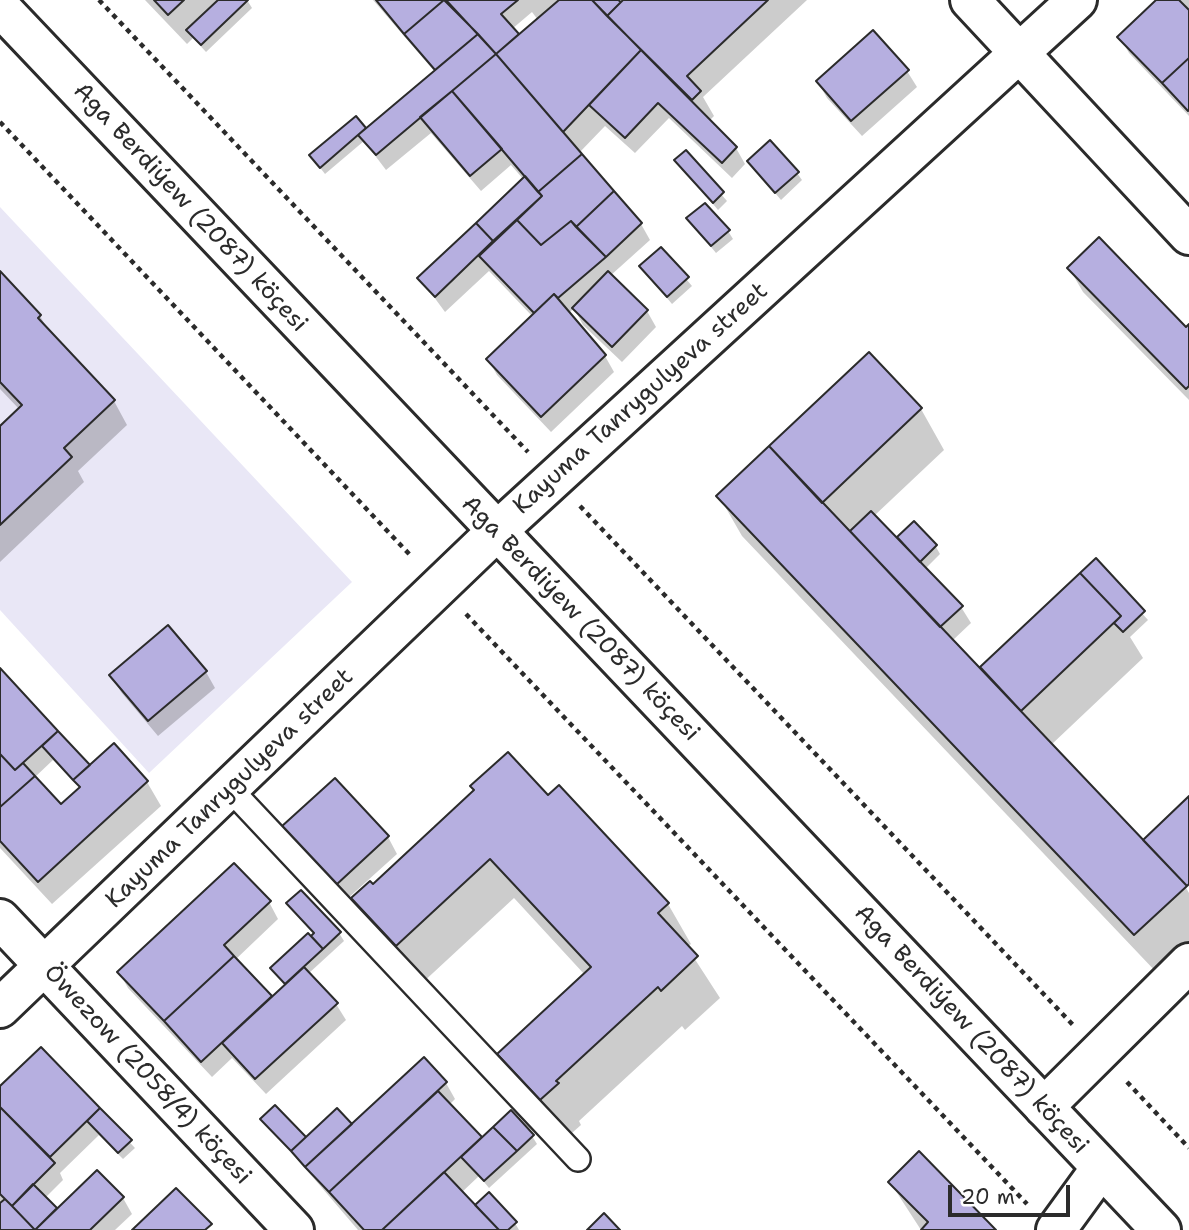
<!DOCTYPE html>
<meta charset="utf-8">
<style>
body{margin:0}
#map{position:relative;width:1189px;height:1230px;overflow:hidden;background:#fff;font-family:"Shantell Sans",sans-serif}
canvas{display:block}
.scale{position:absolute;left:948px;top:1185px;width:122px;height:32px;box-sizing:border-box;border:4px solid #2b2b2b;border-top:0;padding-left:9px;font-size:21px;line-height:24px;white-space:nowrap;color:#2b2b2b;-webkit-text-stroke:5px #fff;paint-order:stroke}
</style>
<div id="map">
<canvas width="1189" height="1230"></canvas>
<div class="scale">20 m</div>
</div>
<script>
const ctx = document.querySelector('canvas').getContext('2d');
ctx.lineJoin = 'round';
function fill(path, color) { ctx.fillStyle = color; ctx.fill(path, 'evenodd'); }
function strokePath(path, color, width, dash) { ctx.strokeStyle = color; ctx.lineWidth = width; ctx.lineCap = dash ? 'butt' : 'round'; ctx.setLineDash(dash || []); ctx.stroke(path); }
function label(font, color, halo, rows, align = 'center') {
  ctx.font = font + ' "Shantell Sans",sans-serif'; ctx.lineWidth = 6; ctx.setLineDash([]); ctx.textBaseline = 'middle'; ctx.strokeStyle = halo; ctx.fillStyle = color; for (const [text, x, y, turn = 0] of rows) {
    ctx.save(); ctx.translate(x, y); ctx.rotate((+turn || 0) * Math.PI / 180); ctx.textAlign = isNaN(turn) ? turn : align; if (halo) ctx.strokeText(text, 0, 0); ctx.fillText(text, 0, 0); ctx.restore();
  }
}
const built = new Path2D(`
 M0 207 352 582 149 773 0 610Z`);
const shadow = new Path2D(`
 M145 0H247L252 8 206 52 193 38 187 44Z
 M373 0H807L703 97 714 116 709 121 736 148 745 164 732 178 669 118 635 153 605 126 579 153 641 224 650 240 610 276 647 311 656 327 622 362 583 325 574 308 569 313 605 356 614 372 551 432 497 375 488 359 533 317 489 271 445 312 420 278 524 180 511 165 481 191 431 133 386 170 364 141 325 174 311 156 356 118 366 131 435 72ZM532 12 538 20 519 36 512 29Z
 M1159 0H1189V116L1129 53 1120 37Z
 M907 71 917 87 862 136 827 98 818 82Z
 M685 152 727 201 718 210 676 160Z
 M749 162 797 173 802 180 781 200Z
 M688 219 728 231 733 239 716 253Z
 M661 249 692 286 672 304 641 267Z
 M1069 268 1186 329 1189 326V400L1083 292Z
 M0 274 40 316 51 335 114 401 127 425 78 471 84 482 0 562V429L20 410 0 389Z
 M921 409 944 450 874 516 902 544 899 537 914 523 936 547 940 554 925 569 961 607 971 623 952 641 979 670 1095 561 1148 620 1130 637 1143 658 1051 745 1143 842 1189 798V886L1184 877 1181 879 1189 893V946L1158 974 742 536 719 496Z
 M0 670 89 767 147 782 161 806 52 904 0 848ZM53 760 81 789 60 806 34 778Z
 M206 672 215 688 158 736 121 692 112 676Z
 M335 781 388 837 397 854 346 900 293 844Z
 M548 798 668 904 691 944 687 947 720 998 685 1030 682 1026 579 1121 581 1125 564 1140 522 1095 499 1055 585 975 514 898 420 985 377 939 354 899Z
 M269 902 278 919 235 960 272 999 286 986 272 968 315 935 289 904 339 933 344 941 308 974 336 1004 346 1020 266 1094 232 1058 212 1077 128 988 119 972Z
 M41 1049 135 1148 123 1159 99 1135 60 1173 63 1180 45 1198 57 1211 123 1198 132 1214 115 1230H0V1089Z
 M424 1060 446 1083 455 1099 449 1105 481 1140 532 1136 537 1144 489 1188 479 1176 461 1193 475 1207 515 1223 519 1230H358L263 1119 305 1140 352 1127Z
 M890 1182 994 1230H921Z`);
const building = new Path2D(`
 M154 0H184L168 15Z
 M218 0H248L201 45 186 30Z
 M376 0H444L404 34Z
 M444 0 478 34 435 70 404 34Z
 M446 0H518L501 14 519 34 496 54Z
 M559 0H592L641 50 563 132 496 54Z
 M592 0H618L621 2 607 16Z
 M623 0H768L687 76 701 91 692 100 607 16Z
 M1156 0H1179L1189 10V58L1162 83 1117 37Z
 M873 30 909 70 851 121 816 81Z
 M478 34 496 54 376 155 358 135Z
 M641 50 737 147 722 163 658 103 625 138 589 105Z
 M496 54 582 154 538 192 452 91Z
 M1189 58V110L1188 111 1162 83Z
 M452 91 502 149 470 176 420 117Z
 M356 116 366 128 320 168 309 155Z
 M770 140 799 172 775 193 747 161Z
 M686 150 724 192 713 203 674 160Z
 M582 154 614 191 576 227 571 221 541 245 517 220 542 196 538 192Z
 M525 176 542 196 493 241 476 223Z
 M614 191 642 223 606 257 576 227Z
 M705 203 730 230 711 246 686 218Z
 M517 220 541 245 571 221 606 257 558 298 554 294 534 313 479 256Z
 M476 223 493 241 435 297 417 278Z
 M1099 237 1186 327 1189 324V386L1186 389 1067 268Z
 M661 247 689 277 667 297 639 266Z
 M0 271 41 315 38 318 115 400 64 448 72 457 0 525V426L22 405 0 382Z
 M608 271 648 310 612 347 572 308Z
 M554 294 606 355 541 417 486 359Z
 M869 352 922 408 822 503 769 446Z
 M769 446 1187 886 1134 935 716 496Z
 M871 511 963 606 940 627 850 531Z
 M914 521 937 545 920 562 897 537Z
 M1096 558 1145 611 1123 632 1114 623 1121 616 1080 573Z
 M1080 573 1121 616 1021 711 980 667Z
 M168 625 207 671 148 721 109 675Z
 M0 668 58 731 15 770 0 754Z
 M58 731 90 765 73 780 42 746Z
 M114 743 148 781 38 882 0 841V807L35 776 61 804 80 787 73 780Z
 M508 752 548 795 559 785 669 903 658 913 698 956 661 991 658 987 556 1081 559 1083 540 1100 497 1054 591 967 490 859 396 946 351 898 370 881 373 884 474 790 470 786Z
 M0 754 15 770 23 763 35 776 0 807Z
 M335 778 389 836 336 885 281 827Z
 M1189 796V884L1187 886 1143 840Z
 M234 863 271 901 224 945 234 956 164 1021 117 972Z
 M301 890 341 932 323 949 311 936 314 933 286 903Z
 M308 933 323 949 285 984 270 968Z
 M234 956 272 996 201 1062 164 1021Z
 M304 967 338 1003 255 1079 222 1043Z
 M41 1047 100 1108 50 1157 0 1107V1086Z
 M424 1057 447 1082 329 1192 305 1167Z
 M438 1091 482 1137 382 1230H364L329 1192Z
 M275 1105 306 1137 291 1151 260 1119Z
 M0 1107 55 1163 12 1206 0 1194Z
 M100 1108 132 1140 118 1153 87 1121Z
 M337 1108 352 1124 305 1167 291 1151Z
 M511 1110 534 1135 517 1151 493 1127Z
 M493 1127 517 1151 484 1181 461 1157Z
 M919 1151 996 1230H921L928 1222 888 1182Z
 M97 1170 124 1197 90 1230H35Z
 M444 1172 499 1230H382Z
 M33 1184 57 1208 35 1230 12 1206Z
 M176 1188 212 1224 205 1230H132Z
 M489 1192 517 1222 508 1230H499L475 1205Z
 M5 1199 12 1206 35 1230H0V1203Z
 M604 1213 620 1230H587Z`);
const path = new Path2D(`
 M99 0 528 452
 M0 122 412 557
 M580 506 1073 1025
 M466 614 1027 1204
 M1127 1082 1189 1148`);
const lane = new Path2D(`
 M230 789 578 1159`);
const street = new Path2D(`
 M970 0 1189 235
 M0 919 294 1230
 M0 1008 497 531 1077 0
 M1044 1107 1189 963
 M1056 1230 1101 1168`);
const secondary = new Path2D(`
 M0 7 1161 1230`);
const streetNames = [
 ["Aga Berdiýew (2087) köçesi",190,208,47],
 ["Kayuma Tanrygulyeva street",641,399,-42],
 ["Aga Berdiýew (2087) köçesi",580,619,46],
 ["Kayuma Tanrygulyeva street",230,789,-44],
 ["Aga Berdiýew (2087) köçesi",971,1030,47],
 ["Öwezow (2058/4) köçesi",147,1075,47]
];
fill(built, '#e9e7f6');
fill(shadow, '#0003');
fill(building, '#b6afe0');
strokePath(building, '#2b2b2b', 2);
strokePath(lane, '#2b2b2b', 28);
strokePath(street, '#2b2b2b', 44);
strokePath(secondary, '#2b2b2b', 44);
strokePath(path, '#2b2b2b', 4.5, [5, 5]);
strokePath(lane, '#fff', 23);
strokePath(street, '#fff', 38);
strokePath(secondary, '#fff', 38);
label('24px', '#2b2b2b', '#fff', streetNames);
</script>
